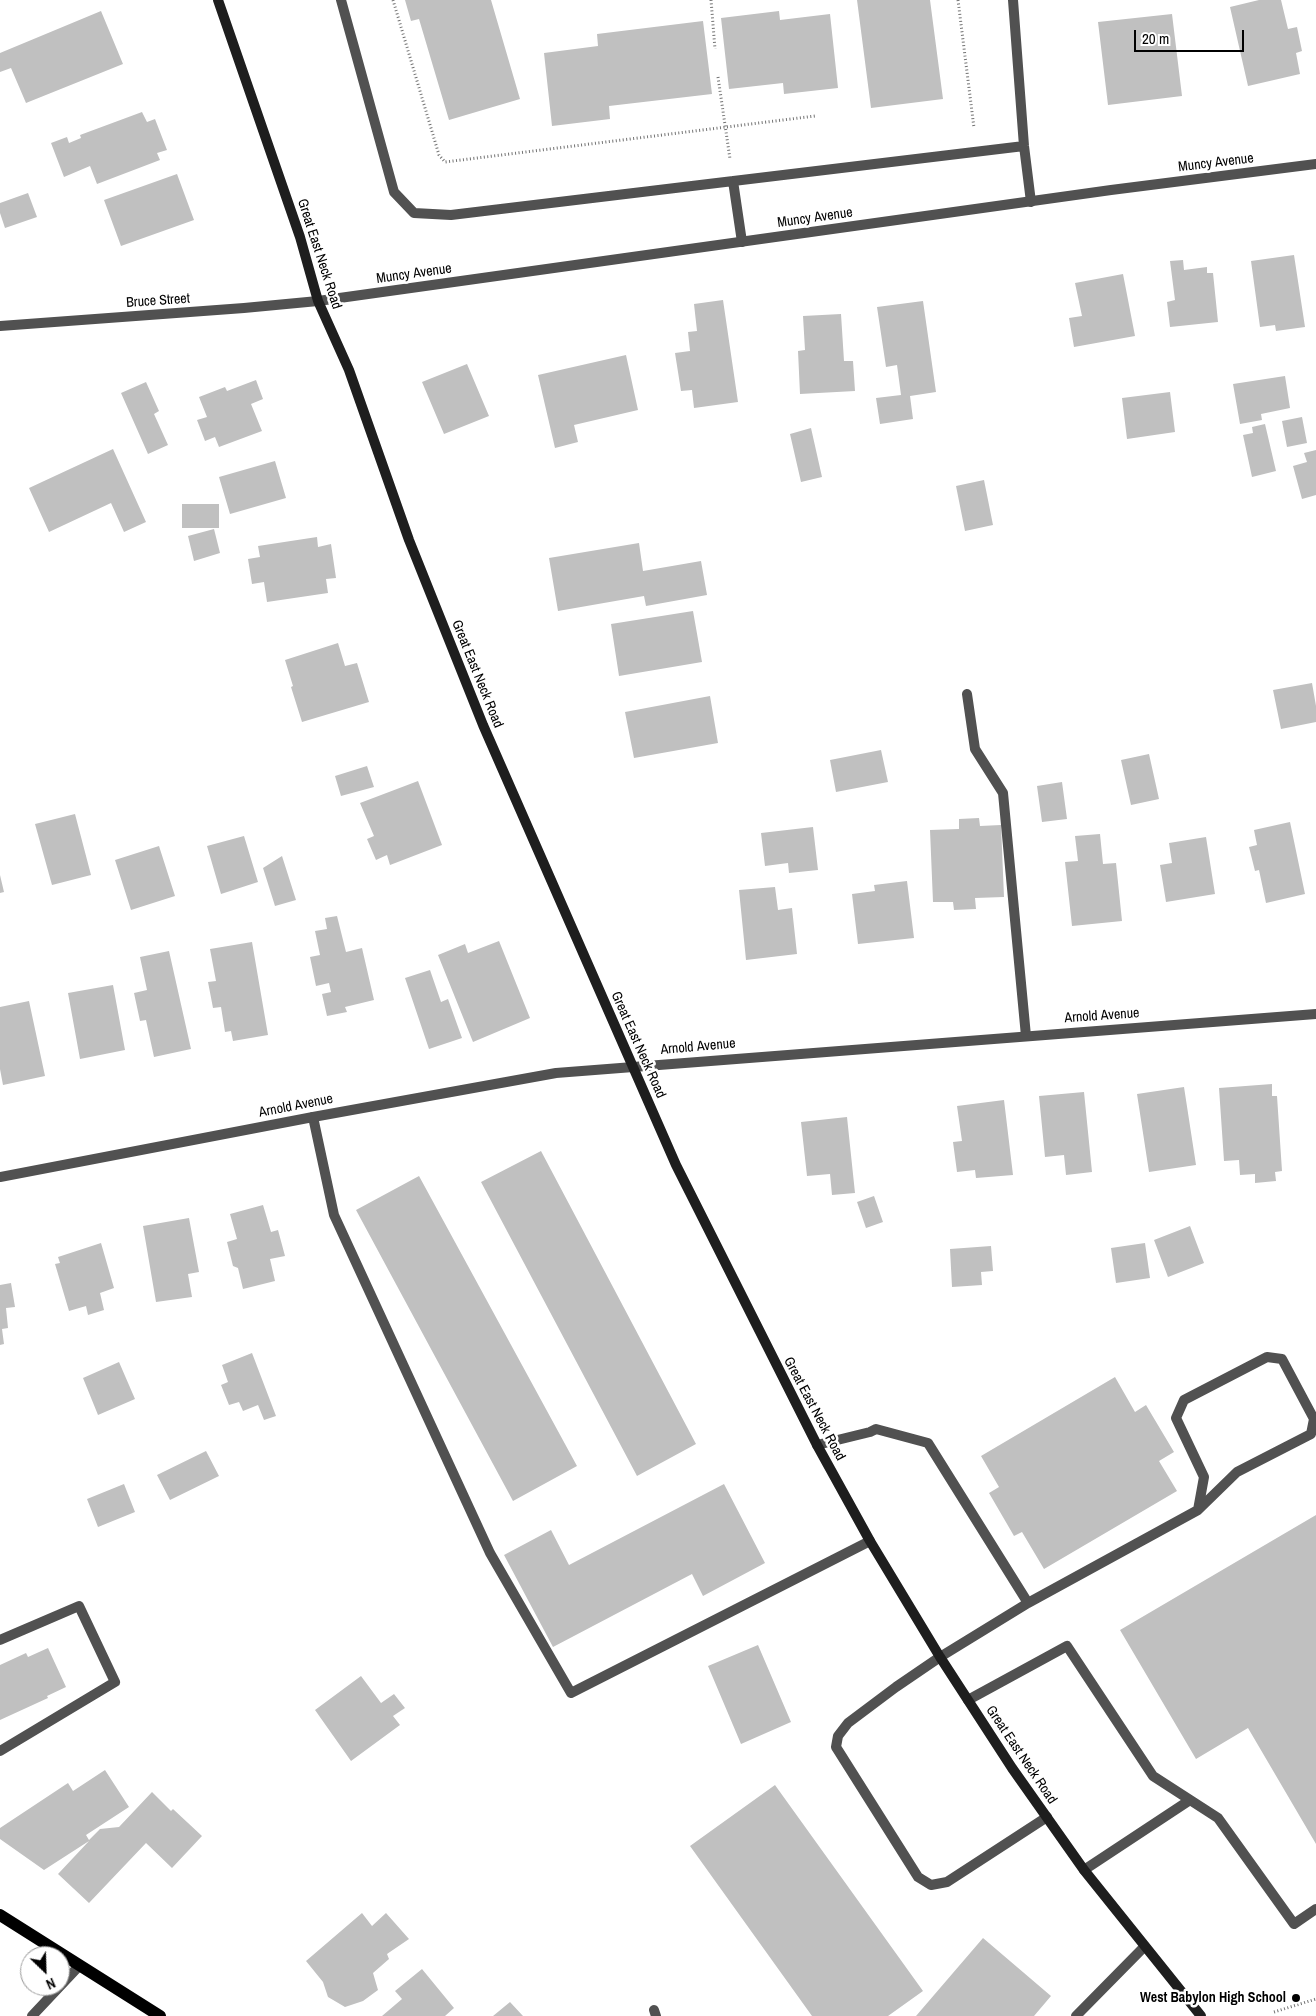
<!DOCTYPE html>
<style>
body{margin:0}
#map{position:relative;width:1316px;height:2016px;overflow:hidden;background:#fff;font-family:"Archivo Narrow",sans-serif}
canvas{display:block}
.north{position:absolute;left:20px;top:1946px;width:50px;height:50px;box-sizing:border-box;background:#fff;border:1px solid #999;border-radius:50%;rotate:156deg;font-size:14px;font-weight:700;line-height:20px;text-align:center;color:#000}
.north::after{content:'';display:block;margin:auto;width:18px;height:22px;background:#000;clip-path:polygon(50% 0,100% 100%,50% 72%,0 100%)}
.scale{position:absolute;left:1134px;top:30px;width:110px;height:22px;box-sizing:border-box;border:2px solid #000;border-top:0;padding-left:6px;font-size:15px;line-height:18px;white-space:nowrap;color:#000;-webkit-text-stroke:4px #fff;paint-order:stroke}
</style>
<div id="map">
<canvas width="1316" height="2016"></canvas>
<div class="north">N</div>
<div class="scale">20 m</div>
</div>
<script>
const ctx = document.querySelector('canvas').getContext('2d');
ctx.lineJoin = 'round';
function fill(path, color) { ctx.fillStyle = color; ctx.fill(path, 'evenodd'); }
function strokePath(path, color, width, dash) { ctx.strokeStyle = color; ctx.lineWidth = width; ctx.lineCap = dash ? 'butt' : 'round'; ctx.setLineDash(dash || []); ctx.stroke(path); }
function label(font, color, halo, rows, align = 'center') {
  ctx.font = font + ' "Archivo Narrow",sans-serif'; ctx.lineWidth = 5; ctx.setLineDash([]); ctx.textBaseline = 'middle'; ctx.strokeStyle = halo; ctx.fillStyle = color; for (const [text, x, y, turn = 0] of rows) {
    ctx.save(); ctx.translate(x, y); ctx.rotate((+turn || 0) * Math.PI / 180); ctx.textAlign = isNaN(turn) ? turn : align; if (halo) ctx.strokeText(text, 0, 0); ctx.fillText(text, 0, 0); ctx.restore();
  }
}
const building = new Path2D(`
 M405 0H491L520 99 449 120 419 19 411 21Z
 M857 0H930L943 99 871 108Z
 M1259 0H1281L1288 29 1297 27 1302 51 1296 53 1300 74 1248 86 1230 7Z
 M101 11 123 64 26 103 11 68 0 72V53Z
 M779 11 780 20 830 14 838 88 784 94 783 83 729 89 721 18Z
 M1172 14 1182 96 1108 105 1098 22Z
 M703 21 712 94 609 106 610 119 552 126 544 53 598 46 597 34Z
 M142 112 147 122 155 119 167 150 157 153 160 160 97 184 90 166 64 177 51 143 67 137 69 143 81 138 80 135Z
 M177 174 194 220 121 246 104 200Z
 M28 193 37 217 5 228 0 213V203Z
 M1294 255 1305 327 1276 331 1275 325 1260 327 1251 261Z
 M1183 260 1184 270 1207 267V273H1213L1218 322 1170 327 1167 302 1175 300 1170 261Z
 M1123 274 1135 336 1074 347 1069 318 1082 316 1075 283Z
 M723 300 738 402 694 408 692 390 681 391 675 353 690 351 688 332 697 331 694 304Z
 M923 301 936 392 910 396 913 419 880 424 876 398 901 395 897 365 886 367 877 307Z
 M841 314 844 361H853L855 391 800 394 798 351 805 350 803 316Z
 M626 355 638 410 574 425 578 442 555 448 538 375Z
 M467 364 489 416 444 434 422 382Z
 M1285 376 1290 408 1261 414 1262 420 1240 424 1233 384Z
 M256 380 263 399 251 404 262 431 219 447 215 437 205 441 197 420 207 417 199 397 225 387 227 391Z
 M146 382 159 411 154 414 168 445 148 454 121 393Z
 M1170 392 1175 432 1127 439 1122 398Z
 M1302 417 1307 443 1287 447 1282 421Z
 M1265 424 1276 471 1252 477 1243 435 1253 433 1252 427Z
 M811 428 822 477 801 482 790 434Z
 M113 449 146 522 124 532 111 503 49 532 29 488Z
 M1316 450V495L1302 499 1293 466 1307 462 1304 453Z
 M275 461 286 498 230 514 219 477Z
 M984 480 993 525 965 531 956 486Z
 M182 504H219V528H182Z
 M214 529 220 553 194 561 188 536Z
 M317 537 318 547 331 544 336 578 326 579 328 593 267 602 264 582 252 584 248 559 260 557 258 546Z
 M639 543 643 571 701 561 707 595 646 606 644 596 558 611 549 558Z
 M693 611 702 662 619 676 611 624Z
 M338 643 345 666 357 663 369 702 302 722 291 687 293 686 285 660Z
 M1312 683 1316 706V722L1281 729 1273 690Z
 M710 696 718 743 634 758 625 712Z
 M881 750 888 782 836 792 830 760Z
 M1149 754 1159 799 1131 805 1121 760Z
 M367 766 374 787 341 796 335 776Z
 M418 781 442 845 390 865 387 855 376 860 367 839 374 836 360 803Z
 M1062 782 1067 819 1042 822 1037 786Z
 M75 814 91 875 52 885 35 824Z
 M979 818 980 826 1001 825 1004 897 975 898 976 909 954 910 953 902H933L930 830 959 829V819Z
 M1290 822 1305 894 1266 903 1259 870 1255 871 1249 847 1257 845 1254 830Z
 M813 827 818 870 789 873 788 863 765 866 761 833Z
 M1100 834 1103 864 1116 863 1122 921 1072 926 1065 862 1078 861 1075 836Z
 M244 836 258 882 221 894 207 846Z
 M1206 837 1215 894 1166 902 1160 865 1172 863 1169 843Z
 M159 846 175 896 131 910 115 860Z
 M282 856 296 900 275 906 263 868Z
 M0 875 4 892 0 893Z
 M907 881 914 938 858 944 852 894 875 891 874 885Z
 M775 887 778 910 792 908 797 954 746 960 739 890Z
 M337 916 346 952 362 948 374 1000 345 1007 347 1012 327 1016 322 994 331 992 329 983 316 986 310 957 320 955 315 931 327 929 325 918Z
 M499 941 530 1018 473 1042 438 955 465 944 468 953Z
 M252 942 268 1035 233 1041 231 1031 225 1032 221 1007 213 1008 208 982 216 981 210 949Z
 M169 951 191 1049 154 1057 146 1020 140 1021 134 993 147 990 140 957Z
 M430 970 441 1002 448 999 462 1038 429 1049 405 978Z
 M113 985 125 1050 80 1059 68 993Z
 M29 1001 45 1076 3 1085 0 1069V1007Z
 M1272 1084V1096H1277L1282 1171 1275 1172 1276 1181 1255 1183V1174L1240 1175 1239 1160 1224 1161 1219 1088Z
 M1184 1087 1196 1165 1149 1172 1137 1094Z
 M1084 1092 1092 1172 1066 1175 1064 1155 1045 1157 1039 1096Z
 M1004 1100 1013 1175 976 1178 975 1170 957 1172 953 1142 962 1141 957 1106Z
 M847 1117 855 1193 832 1195 830 1174 807 1176 801 1122Z
 M541 1151 696 1444 637 1476 481 1182Z
 M419 1176 577 1466 513 1501 356 1210Z
 M874 1196 883 1222 866 1228 857 1202Z
 M263 1205 271 1232 278 1230 285 1256 270 1259 275 1281 243 1289 238 1268 233 1266 227 1242 237 1239 230 1214Z
 M189 1218 199 1272 188 1274 192 1297 156 1302 143 1226Z
 M1190 1226 1204 1263 1168 1277 1154 1240Z
 M101 1243 114 1288 100 1293 104 1310 88 1315 86 1306 69 1311 55 1264 60 1263 58 1257Z
 M1145 1243 1150 1278 1116 1283 1111 1248Z
 M991 1246 993 1271 981 1272 982 1285 952 1287 950 1249Z
 M11 1283 15 1307 6 1308 8 1328 2 1329 4 1344 0 1345V1285Z
 M252 1353 276 1416 264 1420 258 1405 243 1411 239 1402 229 1405 221 1385 228 1382 222 1365Z
 M119 1362 135 1399 98 1415 83 1378Z
 M1115 1377 1135 1412 1146 1405 1174 1452 1159 1461 1177 1491 1044 1569 1022 1532 1014 1536 989 1493 999 1487 981 1456Z
 M206 1451 219 1476 170 1500 157 1475Z
 M124 1484 135 1512 98 1527 87 1499Z
 M724 1484 765 1563 703 1596 692 1574 553 1647 504 1555 551 1530 569 1565Z
 M1316 1515V1844L1248 1728 1196 1759 1120 1630Z
 M758 1645 791 1722 741 1744 708 1666Z
 M48 1648 66 1687 47 1696 48 1698 0 1720V1665L26 1653 28 1657Z
 M361 1676 381 1703 394 1694 405 1708 393 1716 400 1725 351 1761 315 1710Z
 M105 1770 129 1807 86 1835 89 1840 100 1829 119 1827 152 1792 171 1811 173 1809 202 1836 172 1868 146 1843 89 1903 58 1874 89 1841 44 1870 0 1839V1828L68 1783 73 1791Z
 M775 1785 923 1991 888 2016H812L690 1846Z
 M362 1913 372 1926 386 1913 409 1939 387 1954 389 1959 373 1973 378 1990 363 2001 345 2007 328 1997 323 1982 306 1961Z
 M983 1938 1051 1996 1034 2016H916Z
 M422 1969 454 2008 445 2016H382L402 1999 395 1991Z
 M510 2002 523 2016H493Z`);
const path = new Path2D(`
 M393 0 439 155 445 162 815 116
 M711 0 715 49
 M958 0 974 128
 M718 77 730 159
 M1274 2012 1316 1999`);
const service = new Path2D(`
 M341 0 394 192 414 213 451 215 1024 146
 M1013 0 1024 146 1031 202
 M733 181 742 242
 M967 694 975 749 1003 793 1026 1036
 M313 1117 334 1215 490 1553 571 1693 870 1541
 M817 1445 870 1432 876 1429 928 1443 1028 1603 940 1657 896 1687 848 1723 838 1736 836 1747 918 1877 931 1885 947 1882 1047 1817
 M1028 1603 1198 1510 1237 1472 1311 1434 1314 1419 1282 1359 1267 1357 1184 1400 1176 1418 1204 1477 1198 1510
 M0 1640 79 1606 115 1682 0 1751
 M968 1700 1067 1646 1153 1776 1218 1818 1294 1924 1316 1909
 M1084 1870 1190 1800
 M654 2010 656 2016
 M1076 2016 1144 1947`);
const minor = new Path2D(`
 M0 326 244 308 318 301 1111 190 1316 164`);
const tertiary = new Path2D(`
 M0 1177 313 1117 556 1073 1316 1014
 M32 2016 79 1966`);
const secondary = new Path2D(`
 M218 0 300 237 318 301 349 370 409 540 483 725 676 1165 817 1445 870 1541 940 1657 1012 1768 1084 1870 1201 2016`);
const primary = new Path2D(`
 M0 1915 160 2016`);
const markers = [
 [1296,1998,5,"#000"]
];
const streetNames = [
 ["Muncy Avenue",1216,163,-7],
 ["Muncy Avenue",815,218,-8],
 ["Great East Neck Road",319,254,72],
 ["Muncy Avenue",414,274,-8],
 ["Bruce Street",158,301,-4],
 ["Great East Neck Road",477,674,68],
 ["Arnold Avenue",1102,1016,-4],
 ["Great East Neck Road",638,1045,66],
 ["Arnold Avenue",698,1047,-5],
 ["Arnold Avenue",296,1106,-11],
 ["Great East Neck Road",814,1409,62],
 ["Great East Neck Road",1021,1755,56]
];
const poiNames = [
 ["West Babylon High School",1286,1998]
];
fill(building, '#c0c0c0');
strokePath(path, '#737373', 3, [1, 2.5]);
strokePath(service, '#515151', 10);
strokePath(minor, '#515151', 10);
strokePath(tertiary, '#515151', 10);
strokePath(secondary, '#1e1e1e', 10);
strokePath(primary, '#000', 12);
for (const [x, y, r, color] of markers) { const dot = new Path2D(); dot.arc(x, y, r, 0, 2 * Math.PI); ctx.fillStyle = color; ctx.fill(dot); strokePath(dot, '#fff', 2); }
label('14px', '#000', '#fff', streetNames);
label('bold 14px', '#000', '#fff', poiNames, 'right');
</script>
